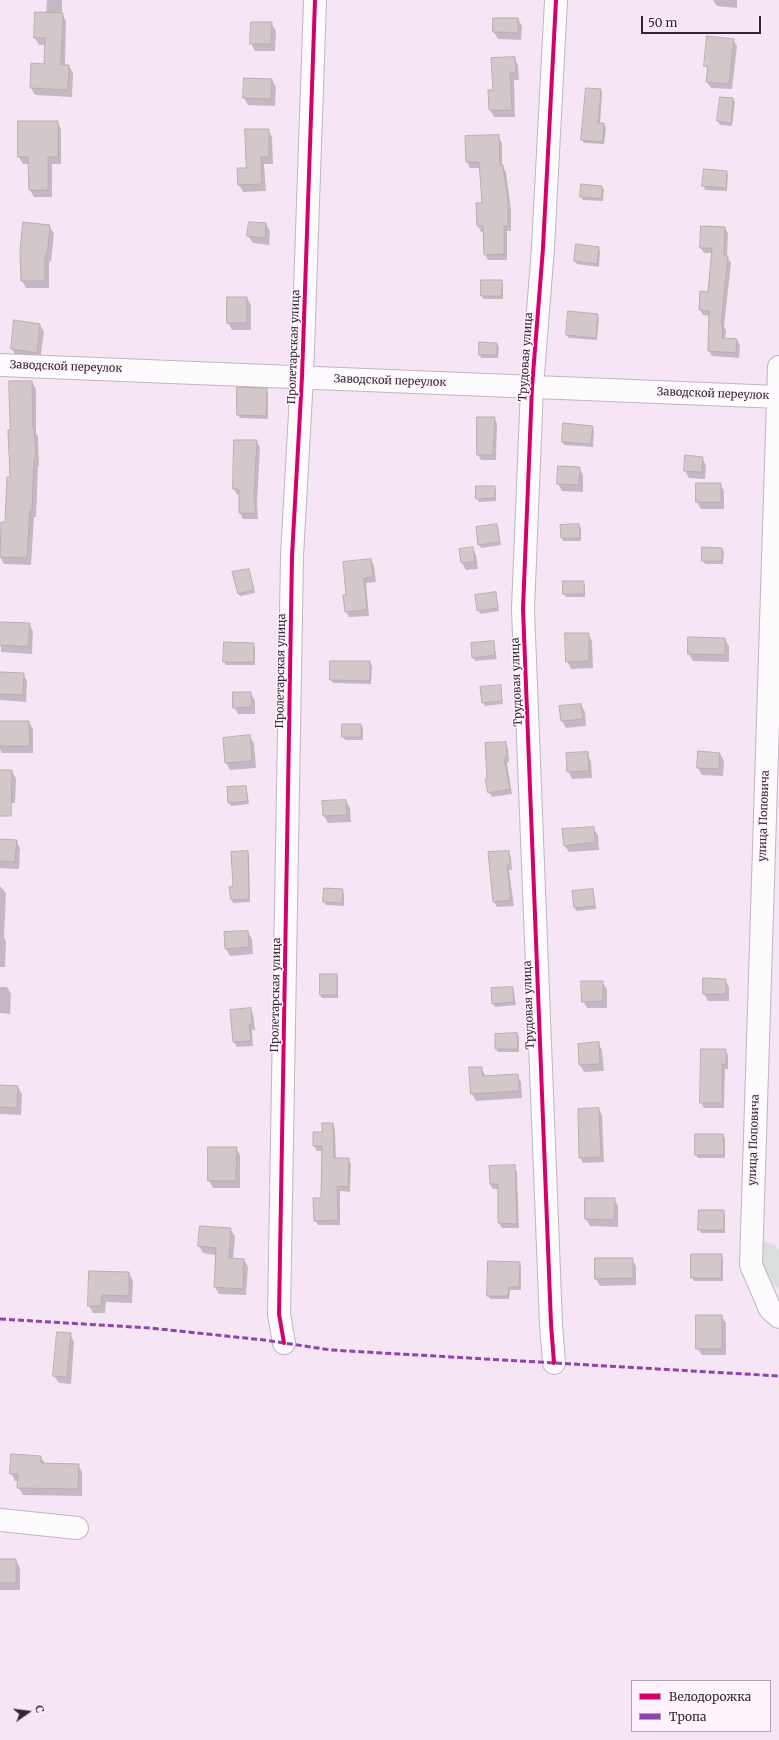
<!DOCTYPE html>
<meta charset="utf-8">
<style>
body{margin:0}
#map{position:relative;width:779px;height:1740px;overflow:hidden;background:#f6e6f5;font-family:Merriweather,serif}
canvas{display:block}
.legend{position:absolute;left:631px;top:1680px;width:140px;height:52px;box-sizing:border-box;background:#fff4fe;border:1px solid #ada2ac;margin:0;padding:5px 7px;list-style:none;font-size:12px;color:#332832}
.legend li{display:flex;align-items:center;gap:8px;height:20px}
.legend b{width:20px;border:1px solid #ada2ac}
.north{position:absolute;left:8px;top:1692px;width:40px;height:40px;-webkit-text-stroke:3px #fff4fe;paint-order:stroke;rotate:76deg;font-size:11px;font-weight:700;line-height:16px;text-align:center;color:#332832}
.north::after{content:'';display:block;margin:auto;width:14px;height:18px;background:#332832;clip-path:polygon(50% 0,100% 100%,50% 72%,0 100%)}
.scale{position:absolute;left:641px;top:16px;width:120px;height:18px;box-sizing:border-box;border:2px solid #332832;border-top:0;padding-left:5px;font-size:12px;line-height:14px;white-space:nowrap;color:#332832;-webkit-text-stroke:3px #fff4fe;paint-order:stroke}
</style>
<div id="map">
<canvas width="779" height="1740"></canvas>
<ul class="legend">
<li><b style="height:5px;background:#d6006c"></b>Велодорожка</li>
<li><b style="height:5px;background:#8e44ad"></b>Тропа</li>
</ul>
<div class="north">С</div>
<div class="scale">50 m</div>
</div>
<script>
const ctx = document.querySelector('canvas').getContext('2d');
ctx.lineJoin = 'round';
function fill(path, color) { ctx.fillStyle = color; ctx.fill(path, 'evenodd'); }
function strokePath(path, color, width, dash) { ctx.strokeStyle = color; ctx.lineWidth = width; ctx.lineCap = dash ? 'butt' : 'round'; ctx.setLineDash(dash || []); ctx.stroke(path); }
function label(font, color, halo, rows, align = 'center') {
  ctx.font = font + ' Merriweather,serif'; ctx.lineWidth = 3; ctx.setLineDash([]); ctx.textBaseline = 'middle'; ctx.strokeStyle = halo; ctx.fillStyle = color; for (const [text, x, y, turn = 0] of rows) {
    ctx.save(); ctx.translate(x, y); ctx.rotate((+turn || 0) * Math.PI / 180); ctx.textAlign = isNaN(turn) ? turn : align; if (halo) ctx.strokeText(text, 0, 0); ctx.fillText(text, 0, 0); ctx.restore();
  }
}
const green = new Path2D(`
 M763 1241 773 1244 779 1250V1288L766 1281 756 1253Z`);
const shadow = new Path2D(`
 M47 0H62V14L66 21 65 66H69L73 73 72 97 35 95 31 88 45 65 46 45H39L35 38 46 14Z
 M713 0H737V8L717 6Z
 M494 19H518L522 26 521 40 498 39 494 32Z
 M271 23 276 31 275 51H255L251 43Z
 M733 40 737 46 732 89 711 88 707 82 708 70 705 65Z
 M514 58 518 65 519 80H514L515 117H494L490 110 489 91H494Z
 M272 80 276 87 275 106 248 105 244 98Z
 M601 90 602 93 600 124H604L606 128 604 144 584 143 582 140Z
 M721 98 733 99 735 102 732 126 720 125 718 121Z
 M57 122 61 129V164H52V197H34L30 190 29 164H23L19 157Z
 M268 130 272 137 273 164H264L266 191 243 192 239 185Z
 M498 136 502 143V166L506 172 511 209V231H507V260H488L485 254 484 232H481L478 226 483 204 481 168H470L467 162Z
 M705 170 727 172 728 175 727 191 705 190 704 186Z
 M602 187 604 190 603 201 583 200 581 197Z
 M24 223 49 226 54 233 51 262 49 261V288H26L22 281Z
 M250 223 266 224 270 231 269 245 253 243 248 236Z
 M725 228 728 233 727 257 731 263 724 327 726 330 725 339 737 340 740 345 739 358 712 356 709 351 710 316 703 315 700 310 708 293 712 253H704L701 248Z
 M599 248 600 252 599 267 577 264 575 261Z
 M501 281 503 284V299H483L482 295Z
 M247 298 251 305V330H232L228 323Z
 M597 315 599 318 597 340 569 338 567 335Z
 M40 325 44 332 40 360 16 356 12 349Z
 M497 344 499 347 498 358H481L480 355Z
 M32 382 36 389V433L38 437 39 466H38L36 517H34L31 565 4 564 0 556 2 523H6L11 478V430Z
 M266 389 268 393V419L240 418 238 415Z
 M478 418H494L497 423 496 460H481L478 455Z
 M592 427 594 430 593 447 564 445 563 441Z
 M256 441 260 447 257 504 258 519H243L240 513V495H237L234 489Z
 M702 458 706 465 705 479 689 478 685 471Z
 M558 467 579 468 583 475V492L562 491 558 484Z
 M720 484 724 491V509H701L697 502Z
 M494 487 496 490V501L479 502 477 498Z
 M497 525 501 545 481 548 479 544Z
 M579 525 581 528V541H563L562 538Z
 M472 548 476 555 478 569 466 570 462 563 460 550Z
 M722 548 724 552 723 564H705L703 560Z
 M371 560 374 566 376 582 366 583 369 616 349 617 346 612 344 596H347Z
 M249 570 255 593 240 596 238 593Z
 M583 582 585 585V597H566L564 594Z
 M496 593 499 611 480 614 476 596Z
 M0 623 29 624 33 631 32 654 1 652Z
 M588 634 592 641 593 668 571 669 567 661Z
 M725 639 729 646V662L693 661 689 654Z
 M493 642 497 659 475 661 473 657Z
 M253 644 255 647V665H226L224 661Z
 M370 662 372 666 371 684 333 683 331 680Z
 M0 673 23 674 27 681 26 702 0 700Z
 M500 686 503 704 485 706 483 702Z
 M250 693 255 700V714H238L234 707Z
 M581 705 585 712 586 726 566 728 562 721Z
 M0 722H29L33 729V753H2L0 749Z
 M361 725 363 728V740H345L343 736Z
 M249 736 254 743 256 768 230 770 226 763Z
 M505 743 508 748 509 762 507 763 512 794 492 797 489 792 488 779Z
 M587 754 591 761 592 778 572 779 568 771Z
 M720 754 724 761 723 776 702 775 698 768Z
 M0 771H12L16 779 15 803H0Z
 M246 787 249 804 231 806 229 802Z
 M346 801 350 808 351 822 328 823 324 816Z
 M593 828 598 835 599 850 569 852 564 845Z
 M0 840 16 841 20 848 19 869 0 868Z
 M248 852 249 856 250 902 233 903 232 900 234 887Z
 M508 852 511 857 512 870H509L514 906 497 907 494 902 490 853Z
 M0 886 6 893 4 937 6 942 5 967H0Z
 M342 890 344 894V906L326 905 324 902Z
 M593 890 596 909 576 911 575 908Z
 M248 932 252 939 253 954 230 956 226 949 225 933Z
 M336 975 338 978V998H322L320 995Z
 M725 980 729 987V1001H708L704 994Z
 M602 982 607 989V1008H587L583 1001Z
 M0 987H7L11 994 10 1014 0 1013V1017Z
 M513 988 516 1005 495 1007 493 1003Z
 M250 1009 253 1014 255 1030H252L253 1046 237 1047 234 1042 232 1011Z
 M496 1034H517L519 1037V1052H498L496 1049Z
 M598 1043 602 1050 604 1071 584 1072 580 1065Z
 M725 1050 728 1055V1069H725L724 1108H704L701 1102Z
 M481 1068 486 1077 517 1075 521 1082 522 1098 476 1101 472 1094Z
 M0 1086 18 1087 22 1094 21 1115 0 1114Z
 M599 1109 602 1115 604 1162 583 1163 580 1157Z
 M332 1124 335 1129 336 1159H348L351 1164 350 1192 340 1191V1225H318L315 1220 322 1199 323 1151H317L314 1146 323 1133Z
 M696 1135H723L725 1139V1158H698L696 1155Z
 M236 1148 240 1155V1188H213L209 1181Z
 M514 1166 517 1172 519 1228H502L499 1223V1189H493L490 1184Z
 M586 1199H614L618 1206V1227L590 1226 586 1219Z
 M723 1211 725 1215V1233H701L699 1229Z
 M200 1227 230 1229 235 1236 233 1260H244L248 1267 246 1295 219 1294 215 1287 216 1255 203 1253 199 1246Z
 M721 1255 723 1259V1281H694L692 1278Z
 M632 1259 636 1266V1285L600 1286 596 1279Z
 M519 1263 521 1266V1290H510L509 1299H490L488 1295Z
 M90 1272 129 1273 133 1281 132 1303 106 1302 105 1313H93L89 1306Z
 M721 1316 726 1323V1355H702L697 1348Z
 M70 1334 74 1342 71 1384 59 1383 54 1376Z
 M41 1457 45 1464 78 1465 82 1472V1496L23 1495 18 1487 19 1481H15L11 1473Z
 M0 1560H16L20 1568V1590H0Z`);
const building = new Path2D(`
 M35 12 63 13 61 65H69L68 90 30 88 31 63 44 64 45 38H34Z
 M493 18H518V33L493 32Z
 M251 22H272L271 44H250Z
 M707 36 734 39 729 84 706 82 708 66H704Z
 M515 57 516 73H510L512 110H489L488 90H493L491 58Z
 M244 78 272 79 271 99 243 98Z
 M586 88 601 89 598 123H604L603 142 581 140Z
 M720 97 733 98 731 123 717 121Z
 M18 121H58V157H48V190H29L28 157H18Z
 M245 129H269V157H261L262 184 238 185 237 168H246Z
 M499 135 500 165H503L508 203V226H504V254L484 255 483 226H477L476 203H482L479 162H466L465 136Z
 M704 169 727 171 726 188 702 186Z
 M581 184 602 186V199L580 197Z
 M23 222 50 225 47 255H45V281H21L20 252Z
 M249 222 266 223 265 238 247 236Z
 M701 226 725 227 724 256H728L721 324H723L722 338 737 339 736 353 708 351 709 311 699 310 700 291 708 292 712 248H700Z
 M576 244 599 247 597 264 574 261Z
 M481 280H502V296H481Z
 M227 297H247V323H227Z
 M568 311 598 314 596 338 566 335Z
 M14 320 40 324 37 353 11 349Z
 M479 342 497 343V355H479Z
 M9 381H32L33 428H34L36 459H34L32 510H30L27 558 0 557 1 522H5L7 477H10L8 430H10Z
 M237 387 267 388 266 416 237 415Z
 M477 417H495L493 455H477Z
 M563 423 593 426 591 444 562 442Z
 M234 440H257L254 497 256 513H239V489H233Z
 M685 455 703 457 702 472 684 471Z
 M558 466 580 467 579 485 557 484Z
 M696 483H721V502H696Z
 M476 486H495V498L476 499Z
 M497 524 500 542 478 545 476 527Z
 M579 524 580 538H561L560 525Z
 M473 547 475 562 461 563 459 549Z
 M702 547 722 548V561H702Z
 M371 559 373 577 364 578 367 610 345 612 343 595H346L343 562Z
 M249 569 254 590 238 594 232 572Z
 M563 581H584V594H563Z
 M496 592 498 608 477 611 475 595Z
 M0 622 30 623 28 647 0 645Z
 M565 633H589V661L566 662Z
 M688 637 725 638V655L688 654Z
 M494 641 495 655 472 658 471 643Z
 M224 642 254 643V662H223Z
 M330 661H370V681L330 680Z
 M0 672 24 673 23 695 0 694Z
 M501 685 502 701 482 703 480 687Z
 M233 692H251L252 707 233 708Z
 M581 704 583 719 561 721 559 706Z
 M0 721H29L30 746H0Z
 M342 724H361V737H342Z
 M250 735 252 761 225 763 223 738Z
 M506 742 507 757 504 758 510 789 488 793 485 779 487 778 485 743Z
 M698 751 720 753 719 769 697 768Z
 M588 752 589 771 567 772 566 753Z
 M0 770H12L11 816H0Z
 M246 786 248 801 228 803 227 787Z
 M346 800 347 815 323 816 322 801Z
 M594 827 595 842 564 846 562 829Z
 M0 839 17 840 15 862 0 861Z
 M248 851 249 899 231 900 229 887 233 886 231 852Z
 M509 851 510 864 507 865 511 900 493 902 488 852Z
 M324 888 343 889 342 903 323 902Z
 M593 889 595 906 574 908 572 891Z
 M248 931 249 947 225 949 224 932Z
 M320 974H337V995H320Z
 M703 978 726 979V994H703Z
 M581 981H603V1001L582 1002Z
 M513 987 514 1002 492 1004 491 988Z
 M251 1008 252 1024 249 1025 251 1041 233 1042 230 1010Z
 M517 1033 518 1049H495V1034Z
 M599 1042 600 1064 579 1065 578 1044Z
 M701 1049H726V1064H722V1103H700Z
 M469 1067H482V1076L518 1074 519 1091 471 1094Z
 M0 1085 18 1086 17 1108 0 1107Z
 M599 1108 601 1157 579 1158 578 1109Z
 M322 1123H333L334 1158H349L348 1187 337 1186 338 1220 314 1221 313 1198H321L322 1146H313V1132H322Z
 M695 1134H723L724 1155H695Z
 M208 1147H237L236 1181H208Z
 M515 1165 517 1224 498 1223V1184H490L489 1166Z
 M585 1198H615L614 1220 585 1219Z
 M699 1210H724V1230H698Z
 M200 1226 231 1228 229 1258 244 1259 243 1289 214 1287 216 1248 198 1246Z
 M691 1254H722L721 1278H691Z
 M595 1258H633V1278L595 1279Z
 M488 1261 520 1262 519 1287H509L508 1296H487Z
 M89 1271 129 1272V1296L102 1295 101 1306H88Z
 M696 1315H722V1349H696Z
 M57 1332 71 1333 67 1377 53 1376Z
 M11 1454 41 1456V1463L79 1464 78 1489 17 1488 18 1474H10Z
 M0 1559H16V1583H0Z`);
const minor = new Path2D(`
 M0 365 779 397
 M779 367 751 1265 770 1309 779 1317
 M284 1343 279 1314 292 556 302 377 315 0
 M554 1363 551 1324 523 609 532 387 543 248 556 0
 M0 1520 77 1528`);
const quiet = new Path2D(`
 M0 1319 150 1328 264 1340 331 1350 779 1376`);
const cycleway = new Path2D(`
 M284 1343 279 1314 292 556 302 377 315 0
 M554 1363 551 1324 523 609 532 387 543 248 556 0`);
const streetNames = [
 ["Пролетарская улица",294,347,-88],
 ["Трудовая улица",526,357,-86],
 ["Заводской переулок",66,367,2],
 ["Заводской переулок",390,381,2],
 ["Заводской переулок",713,394,2],
 ["Пролетарская улица",281,671,-89],
 ["Трудовая улица",517,682,-92],
 ["улица Поповича",764,816,-88],
 ["Пролетарская улица",276,995,-89],
 ["Трудовая улица",529,1005,-92],
 ["улица Поповича",754,1140,-88]
];
fill(green, '#dadedd');
fill(shadow, '#0003');
fill(building, '#d2c7c9');
strokePath(building, '#baaeb0', 1);
strokePath(minor, '#c1b5c1', 24);
strokePath(minor, '#fefbfe', 22);
strokePath(quiet, '#8e44ad', 3, [6, 3]);
strokePath(cycleway, '#d6006c', 4);
label('11px', '#332832', '#fff4fe', streetNames);
</script>
